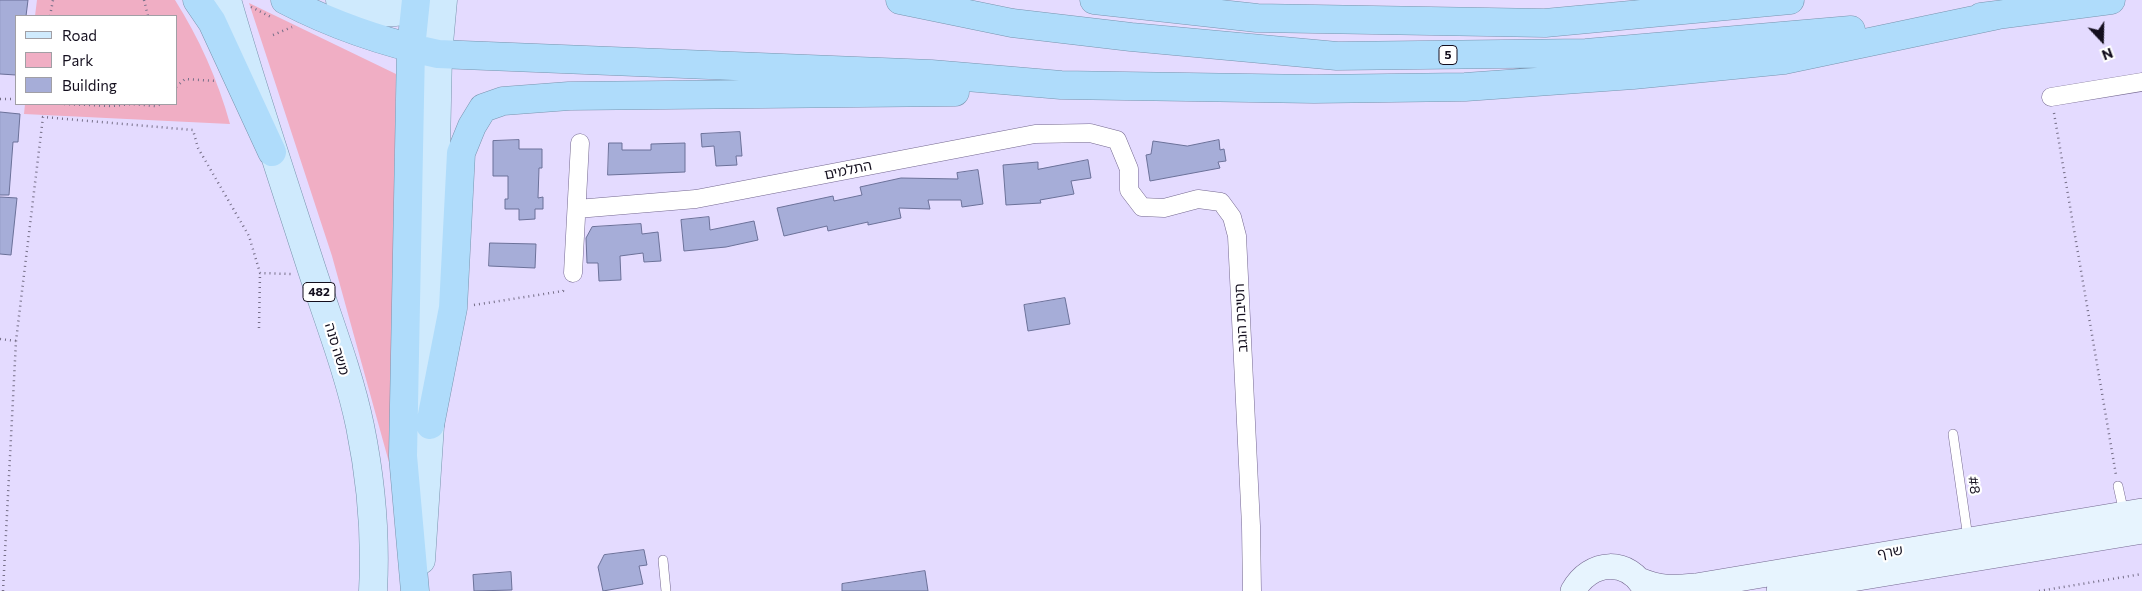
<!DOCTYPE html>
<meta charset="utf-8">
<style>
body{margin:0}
#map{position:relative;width:2142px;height:591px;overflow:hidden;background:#e4dbff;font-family:Commissioner,sans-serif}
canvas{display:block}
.legend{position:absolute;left:15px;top:15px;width:162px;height:90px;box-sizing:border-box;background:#fff;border:1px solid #a19fa5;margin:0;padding:6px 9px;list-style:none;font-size:15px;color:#140f1e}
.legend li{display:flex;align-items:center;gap:10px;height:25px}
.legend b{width:25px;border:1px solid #a19fa5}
.north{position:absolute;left:2077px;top:15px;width:50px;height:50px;-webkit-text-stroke:4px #fff;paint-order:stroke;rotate:159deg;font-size:14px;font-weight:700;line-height:20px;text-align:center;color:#140f1e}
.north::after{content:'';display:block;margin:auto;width:18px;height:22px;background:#140f1e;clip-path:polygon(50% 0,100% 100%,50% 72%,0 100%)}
</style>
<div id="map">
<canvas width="2142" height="591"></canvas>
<ul class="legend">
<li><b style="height:6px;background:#cfeafd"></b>Road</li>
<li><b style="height:14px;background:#f0aec4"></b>Park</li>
<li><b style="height:14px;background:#a6add8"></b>Building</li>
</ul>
<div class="north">N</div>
</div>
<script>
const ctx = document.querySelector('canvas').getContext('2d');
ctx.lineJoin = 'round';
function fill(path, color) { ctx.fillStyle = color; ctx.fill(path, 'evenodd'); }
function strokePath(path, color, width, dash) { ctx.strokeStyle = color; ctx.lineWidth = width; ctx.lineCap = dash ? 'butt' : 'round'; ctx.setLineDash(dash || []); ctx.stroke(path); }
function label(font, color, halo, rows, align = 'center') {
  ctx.font = font + ' Commissioner,"Noto Sans Hebrew",sans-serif'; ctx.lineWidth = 4.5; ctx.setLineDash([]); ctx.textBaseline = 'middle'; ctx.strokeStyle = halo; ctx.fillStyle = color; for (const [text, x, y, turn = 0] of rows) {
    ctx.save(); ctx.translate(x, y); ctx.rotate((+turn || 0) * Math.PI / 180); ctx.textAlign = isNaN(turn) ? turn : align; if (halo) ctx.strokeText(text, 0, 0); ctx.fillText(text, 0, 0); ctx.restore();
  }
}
const green = new Path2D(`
 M37 0H175C199 38 218 80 230 124L24 114 25 104H176V16H35Z
 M249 3 396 74 390 466 332 256Z`);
const building = new Path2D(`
 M0 0H28L26 16H16V75L0 74Z
 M0 112 20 114 18 142H13L9 195H0Z
 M740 132 742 156H736L737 165 716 166 714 146 702 147 701 134Z
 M519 140V149H542V168H539L538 198 543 197V209H535V219L519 220V209H505V199H508V176H493V141Z
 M1219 140 1220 150 1224 149 1226 161 1218 162 1220 168 1150 181 1146 155 1151 154 1153 141 1187 146Z
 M609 143H622V150H651V144L685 143V172L608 175Z
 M1088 160 1091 178 1071 181 1074 194 1040 200 1041 203 1006 205 1003 165 1038 162V169Z
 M978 170 983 204 962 207 961 200H928L930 209 899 208 901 218 868 225V222L828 231 827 226 784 236 777 208 833 196 834 201 862 195 860 187 901 178 958 179 957 173Z
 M0 197 17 198 11 255 0 254Z
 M709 217 710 230 754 221 758 240 726 247 684 251 681 220Z
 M641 224 642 234 658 232 661 261 644 262 643 253 620 256 621 280 599 281 598 263H587L586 238 592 227Z
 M490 243 536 244 535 268 489 266Z
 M1065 298 1070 324 1028 331 1024 305Z
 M644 550 647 565 639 566 643 584 603 591 598 567 604 555Z
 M925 571 928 591H842V584Z
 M511 572 512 590 474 591 473 575Z`);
const path = new Path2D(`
 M144 0 148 16
 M251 7 271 17
 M50 16 53 0
 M273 35 292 27
 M176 87 185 79 216 81
 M0 99H16
 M64 104 112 106 132 104 155 106 163 104
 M2054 113 2116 475
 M474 305 563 291 565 287
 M259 328 260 273
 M0 339 16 341
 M3 591 16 341 43 117 193 130 198 148 249 236 260 273 291 274
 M2039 591 2142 574`);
const lane = new Path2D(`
 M1953 434 1968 538
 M2118 486 2124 513
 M663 560 666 591`);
const street = new Path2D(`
 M2051 97 2142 82
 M577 209 696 199 1035 134 1090 133 1117 140 1129 169V190L1142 207 1164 208 1198 199 1221 202 1232 217 1237 236 1251 526 1252 591
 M573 273 580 143`);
const secondary = new Path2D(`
 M1639 580C1660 589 1673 588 1696 586L2142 511
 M1573 591C1590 560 1629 557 1646 591
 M1779 591 2142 531`);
const primary = new Path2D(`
 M227 0C253 91 283 180 312 270 329 322 349 373 360 426 371 480 376 536 373 591
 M340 0C351 6 383 14 395 12 406 11 416 6 425 0
 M421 560 430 425 438 54 443 0`);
const highway = new Path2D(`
 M197 0 212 22 272 152
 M285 0C333 25 386 43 438 54L931 74 1061 85 1314 89 1465 87 1633 75 1784 60 1998 15
 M900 0 1012 23 1131 37 1337 56 1586 53 1851 30
 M1094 0 1257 18 1545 23 1790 0
 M1981 17 2111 0
 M430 425 453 308 461 153 472 126 483 108 503 101 569 96 955 92
 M415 591 403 456 411 48 416 0`);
const shields = [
 [1448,55,18],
 [319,292,32]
];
const shieldNames = [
 ["5",1448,55],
 ["482",319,292]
];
const streetNames = [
 ["התלמים",848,170,-12],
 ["חטיבת הנגב",1241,318,-93],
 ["משה סנה",337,349,73],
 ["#8",1974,485,82],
 ["שרף",1890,552,-10]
];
fill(green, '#f0aec4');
fill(building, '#a6add8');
strokePath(building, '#6b7199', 1);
strokePath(lane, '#746890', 10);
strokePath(street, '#746890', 19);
strokePath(secondary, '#746890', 26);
strokePath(primary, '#7994ae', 29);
strokePath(highway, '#7994ae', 29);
strokePath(path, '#766f88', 2.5, [1, 4]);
strokePath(lane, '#fff', 9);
strokePath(street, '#fff', 18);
strokePath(secondary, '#e7f4fe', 25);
strokePath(primary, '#cfeafd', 28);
strokePath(highway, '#afdcfb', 28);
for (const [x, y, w] of shields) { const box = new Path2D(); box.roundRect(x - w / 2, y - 9.5, w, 19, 4); ctx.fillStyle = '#fff'; ctx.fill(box); strokePath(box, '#140f1e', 1); }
label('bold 12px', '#140f1e', null, shieldNames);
label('14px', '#140f1e', '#fff', streetNames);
</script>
